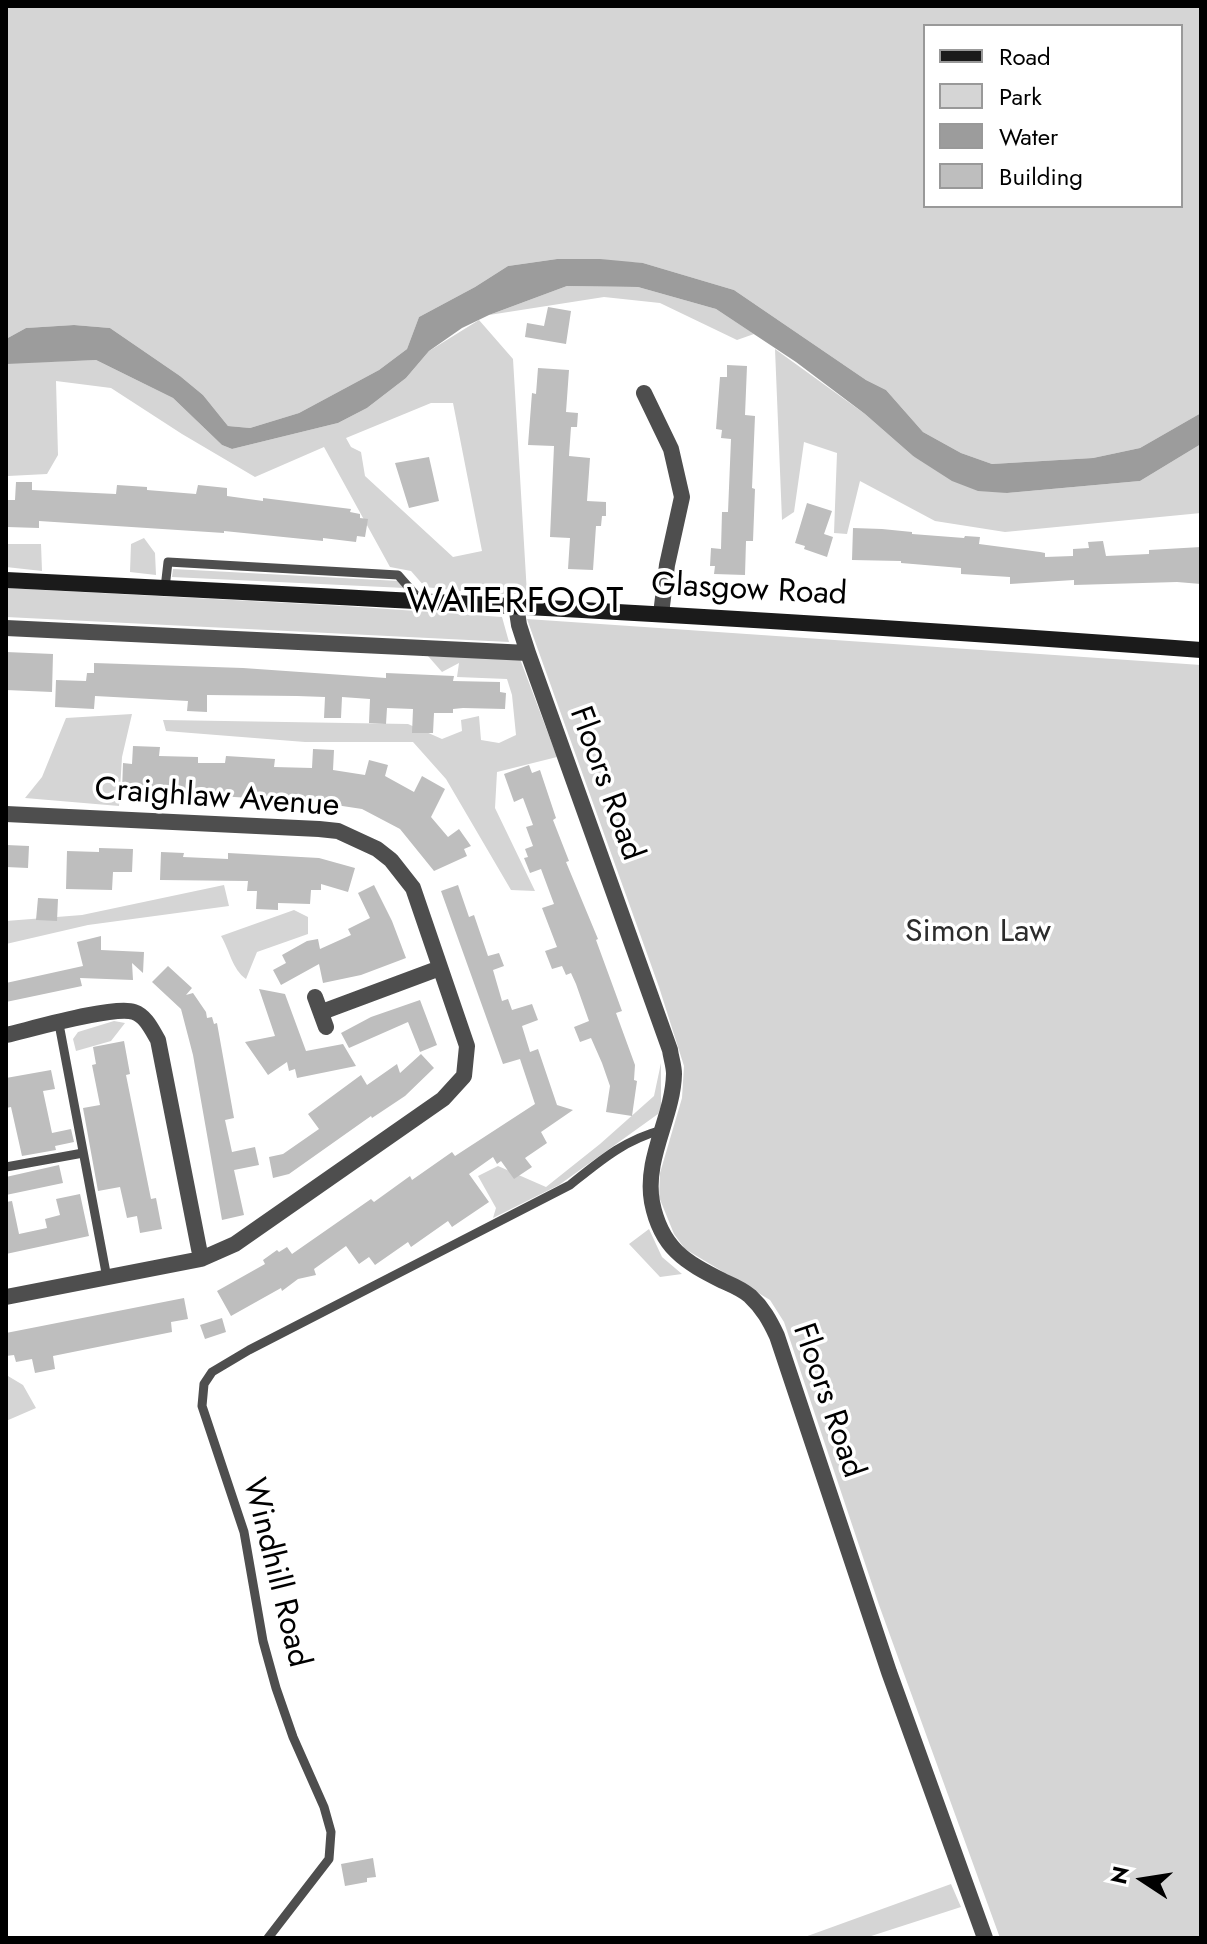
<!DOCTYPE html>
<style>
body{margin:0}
#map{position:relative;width:1207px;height:1944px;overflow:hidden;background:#fff;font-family:Jost,sans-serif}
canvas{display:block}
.frame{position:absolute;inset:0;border:8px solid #000;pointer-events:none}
.legend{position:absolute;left:923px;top:24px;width:260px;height:184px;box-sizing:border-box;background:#fff;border:2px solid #999;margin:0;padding:10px 14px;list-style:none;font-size:24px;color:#000}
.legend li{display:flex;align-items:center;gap:16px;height:40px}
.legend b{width:40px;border:2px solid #999}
.north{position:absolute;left:1103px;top:1840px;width:80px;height:80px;-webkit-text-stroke:6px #fff;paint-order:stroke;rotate:282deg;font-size:22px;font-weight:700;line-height:32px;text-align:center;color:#000}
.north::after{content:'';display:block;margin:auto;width:28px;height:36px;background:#000;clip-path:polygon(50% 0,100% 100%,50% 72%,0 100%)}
</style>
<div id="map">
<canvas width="1207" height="1944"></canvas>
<div class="frame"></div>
<ul class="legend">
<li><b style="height:10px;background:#1b1b1b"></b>Road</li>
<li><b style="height:22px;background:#d5d5d5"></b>Park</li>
<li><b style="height:22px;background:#9c9c9c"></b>Water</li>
<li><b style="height:22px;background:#bebebe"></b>Building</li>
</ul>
<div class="north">N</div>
</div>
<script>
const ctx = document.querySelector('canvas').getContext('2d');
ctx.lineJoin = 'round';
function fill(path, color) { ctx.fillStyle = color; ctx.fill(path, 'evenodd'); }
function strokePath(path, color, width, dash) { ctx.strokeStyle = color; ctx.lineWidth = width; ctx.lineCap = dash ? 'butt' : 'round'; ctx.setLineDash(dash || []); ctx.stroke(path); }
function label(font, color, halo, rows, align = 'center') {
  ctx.font = font + ' Jost,sans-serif'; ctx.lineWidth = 7; ctx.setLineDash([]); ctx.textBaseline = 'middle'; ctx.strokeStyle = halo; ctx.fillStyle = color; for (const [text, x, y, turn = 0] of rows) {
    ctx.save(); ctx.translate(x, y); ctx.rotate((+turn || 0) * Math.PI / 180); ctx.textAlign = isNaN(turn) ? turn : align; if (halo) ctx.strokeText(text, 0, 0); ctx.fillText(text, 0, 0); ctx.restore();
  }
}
const green = new Path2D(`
 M6 6H1201V413L1140 448 1093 458 992 464 961 453 923 432 886 390 866 380 734 290 643 263 557 259 508 266 475 287 419 317 407 349 379 370 299 413 250 428 228 426 203 395 180 376 110 328 74 325 26 328 6 339ZM925 26H1181V206H925Z
 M567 286 638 287 716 309 754 334 737 340 660 303 604 297 489 315Z
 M479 320 513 359 527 594H487L425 587 411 571 390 567 324 447 255 477 182 434 111 388 56 381 58 455 47 474 8 476 6 480 7 363 96 360 173 398 222 445 232 449 338 423 367 408 406 378 429 351ZM431 403H453L482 551 453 557 365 476 361 452 351 447 346 438Z
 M775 349 865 414 913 456 1007 493 1140 481 1201 444V513L1005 532 935 521 860 481 847 534 834 533 837 453 804 442 794 512 782 520Z
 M144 538 155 553 156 575 130 572 131 544Z
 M6 544H41L42 571 6 567Z
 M173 569 399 581 405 588 172 577Z
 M6 588 345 606 502 617 509 642 6 617Z
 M527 619 1201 665V1938H1000L879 1605 784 1322 770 1300 685 1249 674 1234 659 1197 660 1173 682 1098 684 1066 659 987Z
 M428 656 520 659 557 757 497 772 495 808 535 891 511 890 446 779 413 742H305L166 731 163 720 408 724 442 739 462 731 461 720 479 716 481 740 499 743 516 735 512 695 507 679 457 677 459 663 442 672Z
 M132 714 122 757 119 806 25 798 42 777 66 718Z
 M224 885 229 906 88 925 6 944V921L82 915Z
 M294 910 308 917V934L257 952 246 979C232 969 230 951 221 936Z
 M114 1021 125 1023 111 1041 76 1051 73 1039 78 1032Z
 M661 1063V1106L658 1114 559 1185 493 1218 496 1208 478 1176 498 1166 546 1187 600 1144 654 1096Z
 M649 1229 662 1257 682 1274 660 1277 629 1244Z
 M8 1376 23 1385 36 1408 6 1421Z
 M951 1884 961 1907 865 1938H802Z`);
const water = new Path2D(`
 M557 259H600L643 263 734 290 866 380 886 390 923 432 961 453 992 464 1093 458 1140 448 1201 413V444L1140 481 1007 493 978 491 952 481 913 456 865 414 796 362 716 309 638 287 567 286 489 315 462 328 429 351 406 378 367 408 338 423 232 449 222 445 173 398 96 360 6 364V339L26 328 74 325 110 328 180 376 203 395 228 426 250 428 299 413 379 370 407 349 419 317 475 287 508 266Z`);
const building = new Path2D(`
 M548 307 571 311 566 344 525 337 527 323 544 326Z
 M727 365 747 366 745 415 755 416 752 488 755 489 753 541H746L745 575 714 574 715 566H710L711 548 721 549 722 512H728L731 439 721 438 722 430 716 429 720 377H727Z
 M538 368 569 370 566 412 578 413 577 427H571L569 456 590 458 587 501 606 502V516H602L601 526H596L593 570 568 569 570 538 550 537 554 446 528 445 532 393 536 394Z
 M429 457 439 501 409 508 395 463Z
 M16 482H32V490L116 494 117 485 147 487V490L196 494 198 485 227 488V496L263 501V498L351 509 350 512 360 514V518L368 519 365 537 357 536 356 542 323 538V541L224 531V533L39 521V528L7 527 8 500H15Z
 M807 503 832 511 824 534 833 537 827 557 804 549 805 546 795 543Z
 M853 528 882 529 912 532V534L964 538 965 536 980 537 979 544 1040 552 1045 553V557L1073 556V549L1089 548 1088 542 1103 541 1106 556 1149 554V550L1201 547V584L1177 582 1074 585V580L1010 584V577L961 574V568L901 563V561L852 560Z
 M6 652 53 654 52 692 6 690Z
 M94 663 243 668 386 678V673L454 676 453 681 500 682V692L506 693 505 709 463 708 453 709V713H434L433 733H412L413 709 387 708 386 724 369 723 370 699 342 697 341 718H324L325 697 297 696 207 695V712L187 711 188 701 95 696 94 709 55 707 56 680 86 681 87 673H94Z
 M133 746 160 747 159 756 198 757V763H225L226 756 275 759 274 767 312 768 313 749 334 750 333 770 365 775 369 760 388 765 385 776 414 792 422 776 445 789 431 817 448 837 459 829 471 846 464 849 467 856 434 871 400 829 362 809 316 802 218 796V794L122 791 123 763 132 764Z
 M529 765 532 773 540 770 556 818 553 820 569 861 566 862 598 939 596 940 622 1011 616 1013 635 1065 634 1080 637 1081 632 1116 606 1112 610 1086 602 1063 591 1038 580 1042 574 1027 589 1021 576 984 571 973 566 975 562 966 552 969 545 951 557 947 542 908 554 904 541 869 530 873 524 858 528 857 525 849 533 846 526 827 533 825 523 798 514 802 504 774Z
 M6 845 29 846 28 868 6 867Z
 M99 848 133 849 132 872H113L112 890 66 889 67 851 99 852Z
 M161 852 184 853 183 857 228 859V853L319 858 355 868 348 892 321 884V890H311L310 904 278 903V910L256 909 257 891H247L248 881 160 880Z
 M374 885 392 921 406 958 361 975 323 983 319 964 281 985 273 970 286 963 282 955 307 941 318 939 320 949 351 935 348 929 370 918 358 893Z
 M458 885 469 917 474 915 488 956 499 953 504 966 493 970 502 1001 508 999 512 1010 532 1004 538 1020 522 1026 530 1052 538 1049 557 1105 573 1110 541 1132 547 1143 525 1158 532 1167 514 1179 501 1161 497 1164 493 1157 469 1174 489 1202 452 1227 448 1221 411 1247 408 1242 375 1265 369 1257 359 1264 346 1246 314 1269 316 1275 298 1279 282 1291 281 1288 231 1316 217 1291 265 1264 263 1260 277 1250 279 1252 287 1247 292 1254 371 1199 374 1202 410 1176 412 1180 452 1152 455 1156 535 1104 520 1059 503 1064 441 891Z
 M38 898 58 899 57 921 36 920Z
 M101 936V950L144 952 143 973 132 963 133 980 80 978 82 986 6 1002V983L83 966 77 942Z
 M168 966 192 988 186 995 193 993 206 1012 207 1018 212 1017 214 1024 217 1023 234 1118 225 1120 232 1152 255 1147 259 1165 234 1170 244 1215 222 1220 193 1055 181 1009 152 982Z
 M259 989 285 994 306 1051 343 1044 356 1066 297 1078 295 1069 289 1071 287 1062 268 1075 245 1042 275 1036Z
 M420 1000 437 1045 420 1052 408 1022 349 1048 341 1033 371 1017Z
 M124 1041 130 1074 126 1075 151 1199 156 1198 162 1229 140 1233 137 1216 127 1218 120 1187 98 1191 83 1108 100 1105 92 1065 96 1064 93 1047Z
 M421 1054 434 1068 405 1096 372 1118 371 1116 289 1174 273 1178 269 1157 283 1154 319 1129 308 1114 361 1075 367 1085 397 1064 400 1073Z
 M51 1070 55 1089 43 1091 52 1133 71 1129 74 1142 55 1146 56 1150 22 1156 11 1107 6 1108V1078Z
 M59 1165 63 1183 6 1195V1177Z
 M80 1194 89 1236 6 1254V1202L12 1201 19 1234 47 1228 45 1219 60 1215 56 1199Z
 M184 1298 188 1319 171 1322 172 1332 53 1356 55 1369 35 1373 32 1359 16 1362 14 1355 6 1356V1333Z
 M222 1318 226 1332 205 1339 200 1325Z
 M373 1858 376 1877 367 1878V1882L345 1886 341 1864Z`);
const service = new Path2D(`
 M165 588 168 562 398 575 420 600
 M59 1024 107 1278
 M6 1167 83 1153
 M268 1938 329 1859 331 1832 324 1807 293 1737 276 1688 263 1641 244 1532 202 1406 204 1384 212 1372 249 1350 570 1185C600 1161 624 1140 662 1130`);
const minor = new Path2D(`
 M644 393 671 449 682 497 667 565 661 614
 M516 605 519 625 528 653 670 1050C671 1058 674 1066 674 1074 673 1117 644 1158 652 1202 661 1248 685 1262 723 1281 732 1285 742 1289 750 1296 763 1308 770 1321 777 1336L889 1672 985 1938
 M6 628 528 653
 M6 814 319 829 338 831 377 849 391 860 413 888 467 1046 464 1076 443 1099 235 1244 201 1259 6 1297
 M315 997 326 1027
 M322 1012 440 968
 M6 1035C32 1029 114 1005 134 1012 146 1016 152 1030 158 1040L201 1259`);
const secondary = new Path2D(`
 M6 580C405 600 803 620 1201 650`);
const streetNames = [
 ["Glasgow Road",749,591,3],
 ["Floors Road",605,784,70],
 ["Craighlaw Avenue",217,799,4],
 ["Floors Road",827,1401,71],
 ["Windhill Road",275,1573,76]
];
const parkNames = [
 ["Simon Law",978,933]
];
const quarterNames = [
 ["WATERFOOT",516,603]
];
fill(green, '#d5d5d5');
fill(water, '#9c9c9c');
fill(building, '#bebebe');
strokePath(service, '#4e4e4e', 9);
strokePath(minor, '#4e4e4e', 16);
strokePath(secondary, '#1b1b1b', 16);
label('32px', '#000', '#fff', streetNames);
label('32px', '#2c2c2c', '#fff', parkNames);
ctx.letterSpacing = '2px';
label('36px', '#000', '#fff', quarterNames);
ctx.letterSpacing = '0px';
</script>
